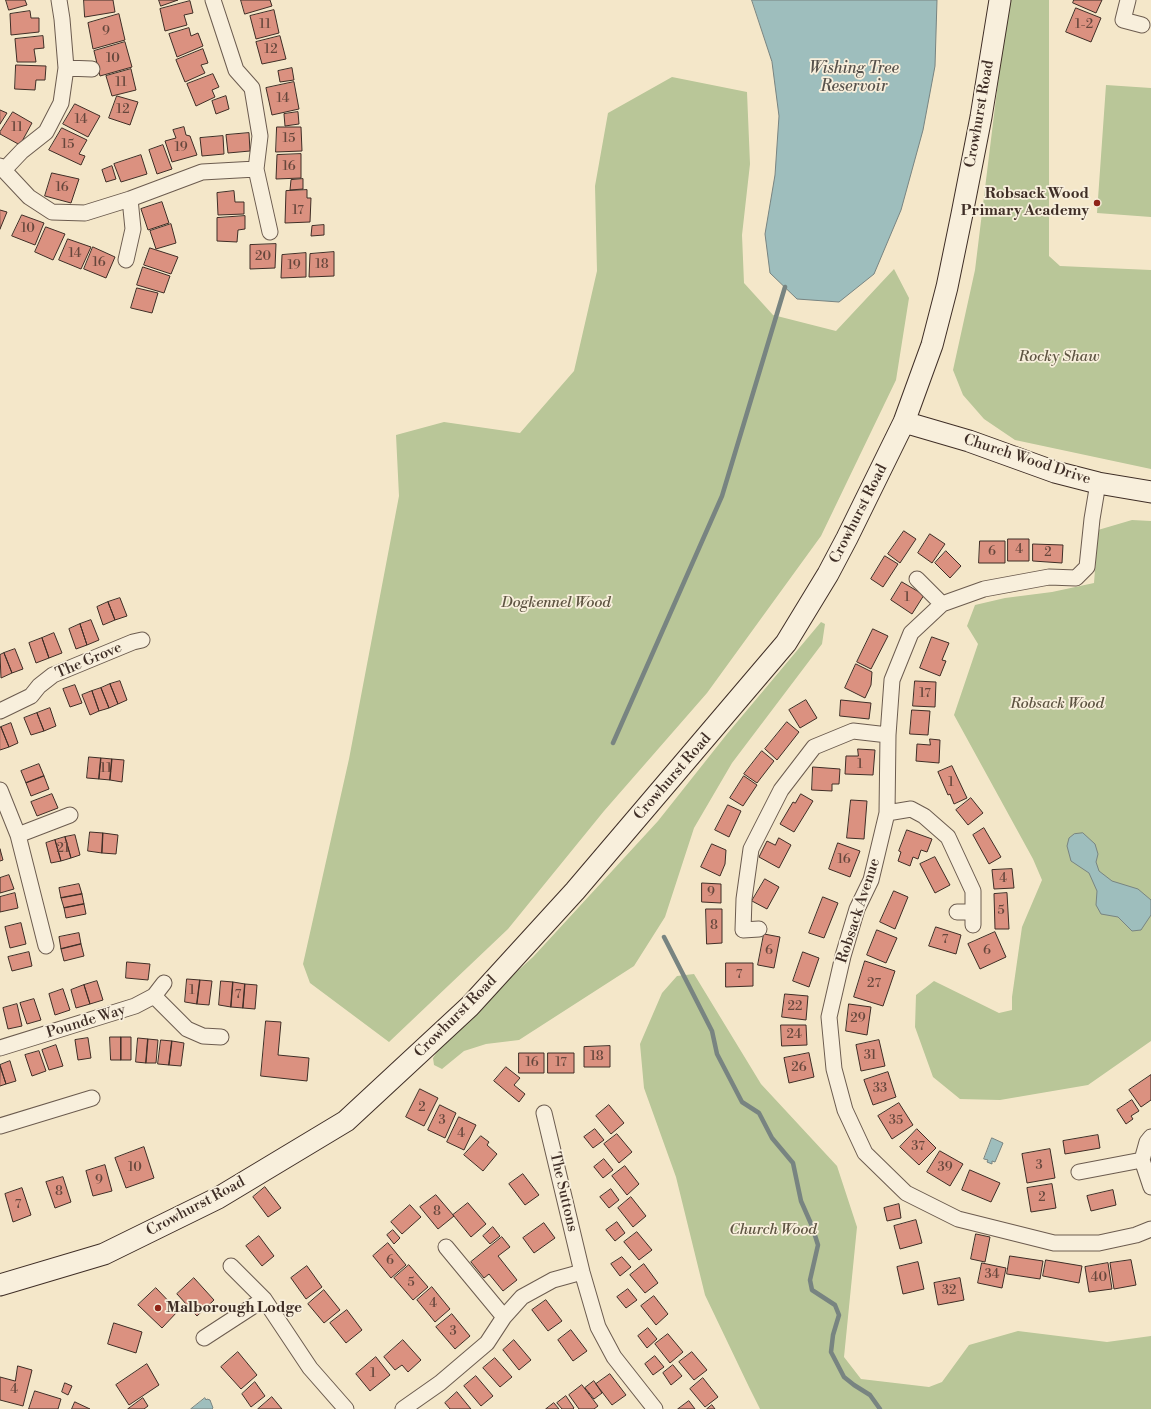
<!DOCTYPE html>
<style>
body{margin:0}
canvas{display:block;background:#f4e7c9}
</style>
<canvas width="1151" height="1409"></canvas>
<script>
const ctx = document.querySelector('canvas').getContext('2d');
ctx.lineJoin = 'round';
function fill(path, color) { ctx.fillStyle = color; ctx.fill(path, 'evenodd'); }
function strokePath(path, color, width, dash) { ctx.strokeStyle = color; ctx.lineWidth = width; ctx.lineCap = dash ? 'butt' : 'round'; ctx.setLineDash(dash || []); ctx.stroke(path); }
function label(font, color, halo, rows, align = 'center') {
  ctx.font = font + ' "Libre Bodoni",serif'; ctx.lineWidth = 3.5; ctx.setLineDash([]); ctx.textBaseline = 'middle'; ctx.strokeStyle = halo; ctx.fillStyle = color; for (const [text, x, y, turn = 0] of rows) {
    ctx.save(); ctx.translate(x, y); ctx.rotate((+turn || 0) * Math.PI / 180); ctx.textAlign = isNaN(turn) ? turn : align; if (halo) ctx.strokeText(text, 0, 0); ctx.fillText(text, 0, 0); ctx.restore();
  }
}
const green = new Path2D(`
 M1010 0H1049V256L1060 266 1151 270V469L1015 440 984 419 963 395 953 370 975 270 999 74Z
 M672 77 747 92 750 164 742 235 744 283 773 315 836 331 894 269 909 298 896 380 821 536 707 693 604 811 508 929 389 1042 310 983 303 964 349 759 399 496 396 435 444 422 520 433 574 371 597 271 595 186 608 113Z
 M1106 85 1151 88V217L1097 213Z
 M1132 520 1151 521V1041L1088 1085 1000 1100 960 1099 933 1077 915 1027 916 995 934 981 999 1013 1012 1010V997L1022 927 1042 880 1033 859 954 715 978 644 967 626 975 605 1005 598 1052 592 1094 583 1098 530Z
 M821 622 825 624 822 644 732 763 694 828 665 917 634 966 519 1040 486 1044 464 1051 442 1069 434 1065 433 1058 449 1033 533 957 658 821 727 734Z
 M694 974 761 1084 837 1166 857 1227 844 1357 861 1379 929 1387 942 1382 969 1345 1018 1331 1107 1342 1151 1336V1409H760L749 1387 705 1295 676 1177 644 1088 640 1044 662 993 677 976Z`);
const water = new Path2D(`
 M752 0H937L935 66 923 130 901 210 874 274 839 302 797 299 770 273 765 234 775 175 779 116 772 62Z
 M1083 833 1095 844 1098 854 1096 862 1099 871 1112 881 1138 889 1151 900V915L1141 930 1132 931 1118 917 1101 914 1096 905 1097 891 1089 873 1071 861 1067 846 1069 838 1074 834Z
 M992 1138 1003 1143 995 1162 992 1161V1164L987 1162 988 1160 984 1159Z
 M205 1398 206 1400 207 1399 210 1400 213 1408 212 1409H191Z`);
const stream = new Path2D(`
 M613 743 722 496 785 287
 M664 937 712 1031 717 1054 742 1102 759 1113 772 1138 793 1163 801 1201 812 1226 818 1245 810 1280 812 1290 835 1305 839 1315 833 1335 831 1352 844 1377 854 1385 870 1395 880 1409`);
const building = new Path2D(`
 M6 0H25L27 5 9 10Z
 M84 0H113L115 12 85 17Z
 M159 0H178L161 6Z
 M241 0H270L272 6 245 14Z
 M1074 0H1102L1096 13 1073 3Z
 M190 1 193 13 184 15 187 25 165 31 160 9Z
 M1076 8 1101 18 1091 42 1066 32Z
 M274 10 279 33 256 39 250 16Z
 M30 11 31 18H39V32L11 35 10 14Z
 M119 14 125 40 93 49 88 23Z
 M189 28 191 36 198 33 203 46 177 57 169 34Z
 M43 36 44 48 34 49 36 62H17L15 39Z
 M280 36 286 59 262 64 256 42Z
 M125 42 132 67 100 76 94 51Z
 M203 49 208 63 201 65 205 73 185 82 176 60Z
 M16 65 46 66 45 80H36L35 90 15 89Z
 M292 68 294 80 280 82 278 71Z
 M131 69 136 90 112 96 106 76Z
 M213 74 219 87 212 90 215 97 196 106 187 84Z
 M294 82 299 109 272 115 266 88Z
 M117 96 138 102 130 125 109 118Z
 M226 96 229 109 216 114 212 101Z
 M75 104 100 116 88 137 63 124Z
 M0 110 7 113 0 124Z
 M13 112 32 123 20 145 0 134V132Z
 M298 112 299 124 285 126 284 114Z
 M184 127 186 135 190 136 197 155 172 162 165 141 176 138 173 130Z
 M277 127H301L302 151 276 152Z
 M62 128 87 140 79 154 85 156 81 165 49 150Z
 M249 133 250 151 228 153 226 135Z
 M223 136 224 154 202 156 200 138Z
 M163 145 172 169 157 174 149 150Z
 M301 154V178L276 179 277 155Z
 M141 155 147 174 121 182 114 164Z
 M112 166 116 179 106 182 102 170Z
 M52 173 79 179 71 203 45 196Z
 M303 179V189L290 190 291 180Z
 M307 190V198H311L310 222 285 223 286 191Z
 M234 191 235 202H244V214L218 215 217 193Z
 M162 202 169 223 148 230 141 209Z
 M0 210 7 212 0 229Z
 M22 215 44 223 35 245 12 236Z
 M245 216V229L238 230 237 242 217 241V218Z
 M171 224 176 243 156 249 150 231Z
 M324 225V235L311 236 312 226Z
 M46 227 65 234 53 260 35 252Z
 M68 239 91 247 81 269 59 260Z
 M276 244 275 268 250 269V245Z
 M93 247 115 257 106 278 84 269Z
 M150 248 178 257 171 274 144 265Z
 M334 252V276L309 277 310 254Z
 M306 253V277L281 278 282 255Z
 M143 267 170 276 164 293 137 285Z
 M137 288 158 293 152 313 131 308Z
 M904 531 916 539 900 563 888 554Z
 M930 534 945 544 932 563 918 553Z
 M1008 539H1029V561H1008Z
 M980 541H1005V563H979Z
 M1033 544 1063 545 1062 563 1033 561Z
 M946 551 961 566 950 578 935 563Z
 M885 556 898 564 883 587 871 579Z
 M902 582 924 595 912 614 891 600Z
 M120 598 127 616 115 620 108 602Z
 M108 602 115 620 103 625 97 607Z
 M91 620 99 640 87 645 80 624Z
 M80 624 87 645 76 649 69 629Z
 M873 629 888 636 871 669 857 662Z
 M54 633 62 653 49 658 42 638Z
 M932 637 949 643 942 660 946 661 940 676 920 668Z
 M42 638 49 658 36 663 29 643Z
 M15 649 23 669 12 673 4 653Z
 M4 653 12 673 1 678 0 655Z
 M856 664 872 672 871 685 865 698 845 688Z
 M120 681 127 700 118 704 110 684Z
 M915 681 936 682 935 707 913 706Z
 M110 684 118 704 109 708 101 688Z
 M75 685 82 703 70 707 63 689Z
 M101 688 109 708 99 711 92 691Z
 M92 691 99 711 90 715 82 695Z
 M806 700 817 718 800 728 789 710Z
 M841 700 871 703 869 719 840 716Z
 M50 708 56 726 44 731 37 713Z
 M912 710 930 711 928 735 910 734Z
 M37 713 44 731 31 735 24 718Z
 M787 722 799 732 777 760 765 749Z
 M11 723 18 743 9 747 1 727Z
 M0 727H1L9 747 0 750Z
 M930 739 940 740 939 763 916 761 917 744 930 745Z
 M858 749 875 750 873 775 845 774 846 756H858Z
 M762 751 774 761 757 783 744 774Z
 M89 757 101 758 99 779 87 778Z
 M101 758 112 759 110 780 99 779Z
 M112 759 124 760 122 782 110 780Z
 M39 764 44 776 26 783 21 771Z
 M952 766 967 798 954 804 950 794 948 795 938 772Z
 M813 767 840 769 839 784H832V791L812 790Z
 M44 776 49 789 31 796 26 783Z
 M744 776 757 785 743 806 730 798Z
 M52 794 58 808 37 816 31 802Z
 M801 794 813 801 794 832 780 824 793 802 795 803Z
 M971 798 983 813 968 825 956 810Z
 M851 800 867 801 864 839 847 838Z
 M728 805 741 811 729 837 715 830Z
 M984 828 1001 857 989 864 973 835Z
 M907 830 932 839 927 852 921 850 918 859 913 857 910 866 898 861 901 852 899 851Z
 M90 832 103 833 102 853 88 851Z
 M103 833 118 835 116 854 102 853Z
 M75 835 80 855 71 858 65 837Z
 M65 837 71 858 61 861 55 840Z
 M779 838 791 845 779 868 759 857 767 841 775 845Z
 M55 840 61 861 51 863 46 843Z
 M838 843 860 851 850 877 829 869Z
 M712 844 726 850 725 864 720 876 701 867Z
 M0 849 3 860 0 861Z
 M935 857 950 885 935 893 920 864Z
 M1012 869 1014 888 994 889 992 870Z
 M9 875 14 889 0 893V878Z
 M765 879 779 887 767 909 752 901Z
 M702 883 721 884V903L702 902Z
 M79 884 82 894 61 898 59 888Z
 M894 891 908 897 895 929 880 922Z
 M15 893 18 908 0 912V897Z
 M1007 893 1009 929H995L994 894Z
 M82 894 84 904 64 908 61 898Z
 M823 897 838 903 824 938 809 933Z
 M84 904 86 914 66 918 64 908Z
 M706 909H722V943L707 944Z
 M21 923 26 944 10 948 5 927Z
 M936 927 961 935 956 954 929 946Z
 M877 930 897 938 886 963 867 955Z
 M995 932 1006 957 980 969 968 944Z
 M79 933 81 944 61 949 59 937Z
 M764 934 780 937 774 968 758 965Z
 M81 944 84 956 64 961 61 949Z
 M29 952 32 966 12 971 8 957Z
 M803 952 819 958 809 987 793 981Z
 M865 961 895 971 883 1006 854 997Z
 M127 962 150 964 148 980 126 978Z
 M726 963H753V986L726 987Z
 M187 979 200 980 197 1004 185 1002Z
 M200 980 212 981 209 1005 197 1004Z
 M97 981 103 1000 90 1004 84 985Z
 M221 981 233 982 231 1007 219 1005Z
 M233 982 245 984 243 1008 231 1007Z
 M245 984 257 985 255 1009 243 1008Z
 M84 985 90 1004 76 1008 71 990Z
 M63 989 70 1010 55 1015 49 994Z
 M785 994 808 996 806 1020 782 1017Z
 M34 999 41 1020 27 1024 20 1003Z
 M17 1004 22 1026 8 1029 3 1008Z
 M849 1004 871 1007 867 1035 846 1031Z
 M266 1021 281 1022 278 1055 309 1058 307 1081 261 1076Z
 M781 1025H806L807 1045 782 1046Z
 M110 1037H121V1060H111Z
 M121 1037H131V1060H121Z
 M88 1038 91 1058 78 1060 75 1040Z
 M138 1038 148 1039 146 1063 136 1062Z
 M148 1039 158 1040 156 1063H146Z
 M161 1040 172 1041 169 1065 158 1064Z
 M879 1040 885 1066 861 1071 856 1045Z
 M172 1041 184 1043 181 1066 169 1065Z
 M56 1045 63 1066 49 1070 42 1050Z
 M610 1046V1067H584V1047Z
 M39 1051 46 1071 32 1076 25 1055Z
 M519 1053H544V1073H519Z
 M548 1053H574V1073H548Z
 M809 1053 814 1077 789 1083 784 1058Z
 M10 1061 16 1081 6 1084 0 1065Z
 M0 1066 6 1084 0 1086Z
 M506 1067 520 1078 514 1085 525 1094 519 1102 494 1081Z
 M888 1072 896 1097 873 1105 864 1080Z
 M1151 1075V1100L1141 1107 1129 1090Z
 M420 1089 438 1098 424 1126 406 1117Z
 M1132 1100 1139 1111 1131 1116 1133 1119 1126 1124 1117 1110Z
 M899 1103 913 1125 892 1139 878 1116Z
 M440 1105 456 1113 445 1138 428 1130Z
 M609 1105 624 1123 611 1134 596 1116Z
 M459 1117 476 1125 464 1150 447 1142Z
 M595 1129 604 1140 593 1148 584 1137Z
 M917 1129 936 1148 919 1165 900 1147Z
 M617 1134 632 1152 619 1163 604 1144Z
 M1098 1135 1100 1148 1065 1154 1063 1141Z
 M481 1136 489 1142 487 1145 497 1154 483 1171 464 1155Z
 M144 1147 154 1178 126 1188 115 1158Z
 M1050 1149 1055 1178 1027 1183 1022 1154Z
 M940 1151 963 1164 950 1186 927 1172Z
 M604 1159 613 1170 603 1178 594 1167Z
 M105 1165 112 1191 93 1196 86 1171Z
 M625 1166 639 1184 627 1195 612 1176Z
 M970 1170 1000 1183 991 1202 962 1190Z
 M523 1174 539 1195 525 1205 509 1184Z
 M63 1177 71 1202 55 1208 46 1182Z
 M1052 1184 1056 1208 1031 1212 1027 1188Z
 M265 1187 281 1208 268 1217 253 1197Z
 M22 1188 31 1215 13 1222 5 1194Z
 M611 1189 619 1200 609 1208 600 1197Z
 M1113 1190 1116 1205 1091 1211 1087 1196Z
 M436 1195 454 1216 438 1229 420 1207Z
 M631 1197 646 1216 633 1227 618 1208Z
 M468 1203 486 1224 471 1237 453 1215Z
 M899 1204 901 1218 887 1221 884 1208Z
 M410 1205 421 1217 402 1234 391 1222Z
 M916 1220 922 1243 900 1249 894 1226Z
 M617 1222 625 1233 615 1241 606 1230Z
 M544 1223 555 1238 534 1253 523 1238Z
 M493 1227 500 1236 490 1244 483 1236Z
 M393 1230 400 1238 394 1244 387 1235Z
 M637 1232 652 1250 639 1260 624 1242Z
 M976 1234 990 1237 985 1262 971 1259Z
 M259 1236 274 1256 262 1266 246 1246Z
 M502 1237 510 1247 498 1256 517 1280 503 1291 489 1274 484 1278 471 1262Z
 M388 1243 406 1265 391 1278 373 1256Z
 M1010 1256 1043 1261 1040 1279 1007 1274Z
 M622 1257 631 1267 620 1276 611 1264Z
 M1046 1260 1082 1266 1079 1283 1043 1276Z
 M1131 1260 1136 1285 1114 1289 1110 1263Z
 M918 1262 924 1289 903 1294 897 1267Z
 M982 1263 1006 1268 1002 1288 978 1283Z
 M1108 1263 1112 1289 1089 1292 1085 1267Z
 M644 1264 658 1283 645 1293 630 1275Z
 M409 1265 428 1287 413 1300 394 1278Z
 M307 1266 322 1287 306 1299 291 1278Z
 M194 1278 214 1300 197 1316 177 1294Z
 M960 1278 964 1300 938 1305 934 1283Z
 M432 1287 450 1309 435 1322 417 1300Z
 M156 1288 178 1311 162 1328 138 1305Z
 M628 1289 637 1300 626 1308 617 1297Z
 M324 1290 340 1310 324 1323 308 1304Z
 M654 1296 668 1314 656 1325 641 1306Z
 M546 1300 562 1321 548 1331 532 1310Z
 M347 1310 362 1330 346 1343 330 1323Z
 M452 1314 470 1336 455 1349 436 1327Z
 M114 1323 142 1332 136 1353 108 1344Z
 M648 1328 657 1339 647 1348 638 1336Z
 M571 1330 587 1351 573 1361 558 1340Z
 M668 1334 683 1352 670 1363 655 1344Z
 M403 1340 421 1360 408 1372 402 1365 395 1370 384 1357Z
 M514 1340 531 1360 519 1370 503 1350Z
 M238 1352 257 1375 241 1389 221 1367Z
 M692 1352 707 1370 694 1380 679 1362Z
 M655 1356 664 1367 653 1375 645 1364Z
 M376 1357 390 1375 370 1391 356 1374Z
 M495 1358 512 1377 500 1387 483 1368Z
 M147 1364 159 1385 129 1405 116 1385Z
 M673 1365 682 1376 671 1385 663 1373Z
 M18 1366 32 1370 23 1406 0 1400V1377L15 1381Z
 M610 1374 626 1395 612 1405 596 1384Z
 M476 1376 493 1396 481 1406 464 1386Z
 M703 1378 718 1397 705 1407 690 1389Z
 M594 1381 602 1393 594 1399 585 1388Z
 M255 1382 265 1396 251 1407 242 1394Z
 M65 1383 72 1386 68 1395 62 1392Z
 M582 1385 598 1406 594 1409H579L569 1395Z
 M35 1391 61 1399 58 1409H29Z
 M457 1392 471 1409H450L445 1403Z
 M566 1396 574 1408 573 1409H562L557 1403Z
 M272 1397 282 1409H258Z
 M143 1398 148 1406 144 1409H128Z
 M689 1401 695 1409H678Z
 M75 1402 90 1409H72Z
 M554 1403 559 1409H546Z
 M712 1405 715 1409H707Z`);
const street = new Path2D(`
 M213 0 236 70 252 88 260 136 256 169 270 232
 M1128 0 1123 20 1142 25
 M66 68 92 69
 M0 166 29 197 52 212 85 213 130 199 202 172 256 169
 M4 170 22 151 46 132 61 103 66 68 62 19 59 0
 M126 260 133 229 130 199
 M1098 483 1092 519 1087 567 1076 578 1049 577 984 589 942 604 911 633 892 680 888 735 887 813 871 880 857 909 843 956 829 1017 834 1069 845 1110 865 1153 906 1193 958 1219 1054 1243H1099L1136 1235 1151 1229
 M917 579 942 604
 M0 711 31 696 39 686 53 675 133 642 142 640
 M0 790 18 835 46 946
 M887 813 911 809 924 816 948 837 973 891V925
 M18 835 70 815
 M957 912H973
 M759 929 743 930 744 899 751 849 781 790 814 747 853 731 888 735
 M154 996 187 1029 203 1036 221 1037
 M0 1048 135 1006 154 996 164 983
 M544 1113 582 1272 598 1327 614 1357 655 1409
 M0 1126 92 1098
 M1151 1137 1147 1142 1142 1160 1151 1187
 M1079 1172 1142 1160
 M446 1247 504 1317
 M231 1266 264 1299 310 1368 346 1409
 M204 1338 264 1299
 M403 1409 440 1383 487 1343 504 1317 522 1297 553 1280 582 1272`);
const secondary = new Path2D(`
 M904 422 969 441 1055 472 1098 483 1151 492
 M0 1285 104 1254 218 1198 346 1121 470 1006 575 891 786 643 828 574 847 538 904 422 932 345 947 287 962 214 981 117 1000 0`);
const markers = [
 [1097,203,4,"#8f2418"],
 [158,1308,4,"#8f2418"]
];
const numberNames = [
 ["11",265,25],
 ["1-2",1084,25],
 ["9",106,32],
 ["12",271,50],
 ["10",113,59],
 ["11",121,83],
 ["14",283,99],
 ["12",123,110],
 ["14",81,120],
 ["11",17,128],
 ["15",289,139],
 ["15",68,145],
 ["19",181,148],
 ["16",289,167],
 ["16",62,188],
 ["17",298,211],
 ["10",28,229],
 ["14",75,254],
 ["20",263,257],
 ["16",99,263],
 ["18",322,265],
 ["19",294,266],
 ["4",1019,550],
 ["6",992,552],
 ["2",1048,553],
 ["1",907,598],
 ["17",925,694],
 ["1",860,765],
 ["11",106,769],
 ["1",951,783],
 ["21",63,849],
 ["16",844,860],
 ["4",1003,879],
 ["9",711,893],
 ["5",1001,911],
 ["8",714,926],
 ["7",945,940],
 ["6",769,951],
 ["6",987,951],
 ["7",739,975],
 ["27",874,984],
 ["1",192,991],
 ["7",238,995],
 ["22",795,1007],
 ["29",858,1019],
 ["24",794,1035],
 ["31",870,1056],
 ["18",597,1057],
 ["16",532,1063],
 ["17",561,1063],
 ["26",799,1068],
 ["33",880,1089],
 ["2",422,1108],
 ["3",442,1121],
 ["35",896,1121],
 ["4",461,1134],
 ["37",918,1147],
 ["3",1039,1166],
 ["10",135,1168],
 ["39",945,1168],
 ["9",99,1181],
 ["8",59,1192],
 ["2",1042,1198],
 ["7",18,1205],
 ["8",437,1212],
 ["6",390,1261],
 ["34",992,1275],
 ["40",1099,1278],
 ["5",411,1283],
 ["32",949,1291],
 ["4",433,1304],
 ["3",453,1332],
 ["1",373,1374],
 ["4",14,1390]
];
const streetNames = [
 ["Crowhurst Road",980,114,-80],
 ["Church Wood Drive",1027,460,18],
 ["Crowhurst Road",859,514,-63],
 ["The Grove",89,661,-23],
 ["Crowhurst Road",673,777,-49],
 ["Robsack Avenue",859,911,-72],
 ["Crowhurst Road",456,1017,-45],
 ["Pounde Way",86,1022,-17],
 ["The Suttons",563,1192,77],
 ["Crowhurst Road",196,1207,-28]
];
const poiNames = [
 ["Robsack Wood",1089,194],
 ["Primary Academy",1089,211],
 ["Malborough Lodge",166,1308,"left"]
];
const parkNames = [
 ["Rocky Shaw",1059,357],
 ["Dogkennel Wood",556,603],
 ["Robsack Wood",1057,704],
 ["Church Wood",773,1230]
];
const waterNames = [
 ["Wishing Tree",854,69],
 ["Reservoir",854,87]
];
fill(green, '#b9c698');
fill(water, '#9ebebd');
strokePath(water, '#788481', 1);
strokePath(stream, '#788481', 4.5);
fill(building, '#db9180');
strokePath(building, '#3f2e26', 1);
strokePath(street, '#6c5c4f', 17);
strokePath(secondary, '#3f2e26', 23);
strokePath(street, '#f8efdc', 15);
strokePath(secondary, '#f8efdc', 21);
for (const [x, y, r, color] of markers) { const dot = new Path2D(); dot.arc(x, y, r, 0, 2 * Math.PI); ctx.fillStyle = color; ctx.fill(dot); strokePath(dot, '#f8efdc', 1.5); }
label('13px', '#66473c', null, numberNames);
label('15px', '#3f2e26', '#f8efdc', streetNames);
label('bold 15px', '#3f2e26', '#f8efdc', poiNames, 'right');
label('italic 15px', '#5e5442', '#f8efdc', parkNames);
label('italic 16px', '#57524c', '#f8efdc', waterNames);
</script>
